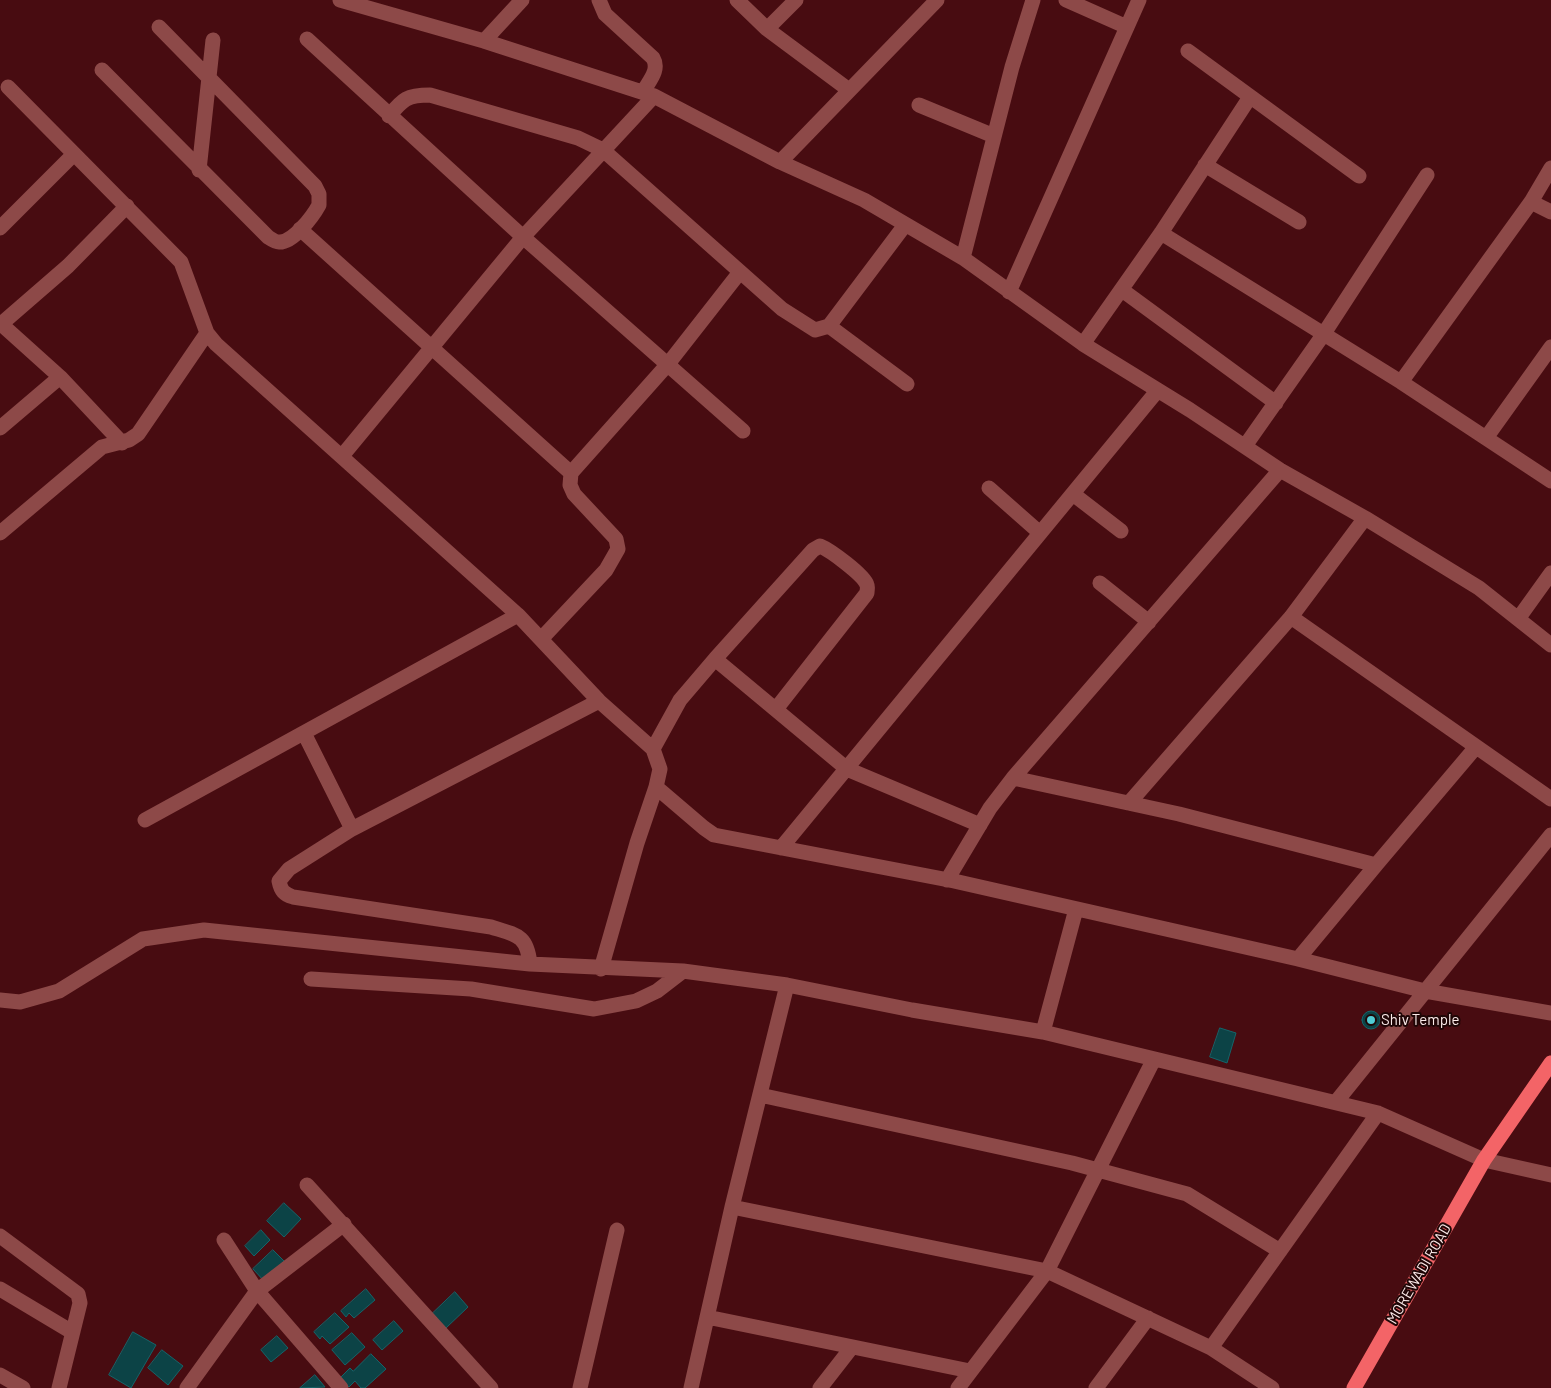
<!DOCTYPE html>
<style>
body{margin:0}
canvas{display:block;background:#480c11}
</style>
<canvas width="1551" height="1388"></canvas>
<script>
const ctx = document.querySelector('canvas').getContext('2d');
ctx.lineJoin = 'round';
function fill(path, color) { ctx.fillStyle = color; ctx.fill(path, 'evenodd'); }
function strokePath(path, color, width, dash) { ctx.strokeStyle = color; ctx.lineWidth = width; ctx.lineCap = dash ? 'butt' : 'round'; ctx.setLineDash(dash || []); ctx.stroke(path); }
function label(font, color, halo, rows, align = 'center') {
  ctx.font = font + ' Barlow,sans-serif'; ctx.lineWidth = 4; ctx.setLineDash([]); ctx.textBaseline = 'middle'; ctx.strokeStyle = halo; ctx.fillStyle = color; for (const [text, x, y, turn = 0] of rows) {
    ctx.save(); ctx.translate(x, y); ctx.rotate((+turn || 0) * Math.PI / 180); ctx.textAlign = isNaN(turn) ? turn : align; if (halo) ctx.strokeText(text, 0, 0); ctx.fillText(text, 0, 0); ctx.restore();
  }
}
const building = new Path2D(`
 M1362 1020a9 9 0 1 1 18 0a9 9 0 1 1-18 0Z
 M1220 1028 1236 1033 1227 1063 1210 1057Z
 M284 1203 301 1219 284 1237 267 1221Z
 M261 1230 270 1240 254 1256 245 1246Z
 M273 1250 286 1263 265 1282 253 1269Z
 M366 1289 375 1300 354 1318 349 1313 346 1317 341 1311Z
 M455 1292 468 1307 446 1328 432 1314Z
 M335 1313 349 1327 330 1344 322 1336 320 1339 314 1332Z
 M394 1321 403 1331 382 1350 373 1340Z
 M133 1332 156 1345 131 1388 109 1375Z
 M352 1333 365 1347 345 1365 332 1350Z
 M277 1336 288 1348 271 1362 261 1350Z
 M162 1350 183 1366 168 1385 148 1368Z
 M371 1354 386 1369 365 1388H361L355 1381 349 1387 340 1378 350 1368 353 1371Z
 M315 1375 325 1387 300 1388Z`);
const minor = new Path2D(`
 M340 0 484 41 654 96 780 162 864 200 963 258 1083 344 1190 410 1280 470 1365 518 1479 588 1551 645
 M599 0 605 14 653 58C660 70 649 81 643 92
 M737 0 767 29 849 90
 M1066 0 1127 27
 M767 29 796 0
 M307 39 523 237 743 431
 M484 41 522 0
 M1188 51 1359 176
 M102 70 268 237C271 239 275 242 279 242 293 243 313 216 319 205V194L315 186 159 27
 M8 87 181 262 207 333 216 344 518 615 599 701 653 749 660 769 656 787 637 843 601 969
 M919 105 994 136
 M389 116C403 99 407 95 430 95L578 138 603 150 782 309 815 330 829 326 905 225
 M780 162 937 0
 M1205 165 1299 222
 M199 170 213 40
 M1531 202 1551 212
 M0 228 74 154
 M300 229 571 473
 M1161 233 1401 382 1551 481
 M963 258 1012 67 1033 0
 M1122 290 1276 403
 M1009 292 1139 0
 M0 323 60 377 122 443
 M0 325 68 266 127 206
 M829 326 907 384
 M1083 344 1161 233 1250 97
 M1401 382 1531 202 1551 168
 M0 428 60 377
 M1486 438 1551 347
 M1245 446 1323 335 1427 175
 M342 456 523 237 654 96
 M989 488 1040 533
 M1073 494 1121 531
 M0 533 102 447 129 440 138 434 207 333
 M1100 583 1149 622
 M1291 617 1551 799
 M1518 619 1551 573
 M542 638 606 570 618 549 616 539 574 494 570 485 571 473 668 364 740 272
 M776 709 867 593C867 590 868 587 867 585 864 575 830 550 820 546L813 550 715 659 847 769 980 825
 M304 733 352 829
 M653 749 680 700 715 659
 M1013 778 1179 814 1376 865 1298 959
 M656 787 704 828 714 835 954 881 1298 959 1425 991 1551 1013
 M1129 803 1291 617 1365 518
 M145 820 518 615
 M781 848 1158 390
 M1376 865 1476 747
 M947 880 990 808 1013 778 1280 470
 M530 964C527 935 517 935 491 927L293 897C284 894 281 891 279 881L289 869 352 829 599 701
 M311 979 471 989 594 1009 636 1001 657 991 683 971
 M0 1000 20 1002 59 991 143 939 204 930 530 964 683 971 787 985 912 1010 1043 1032 1378 1113 1484 1160 1551 1175
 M1043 1032 1076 909
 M760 1095 1072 1163 1187 1194 1280 1251
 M1336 1102 1551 835
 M307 1185 491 1388
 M732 1207 1047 1271 1211 1348 1272 1388
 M0 1236 78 1294 80 1303 59 1388
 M224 1240 257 1291 341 1388
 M0 1289 72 1332
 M707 1317 970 1371
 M1211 1348 1378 1113
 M0 1375 23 1388
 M187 1388 257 1291 344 1224
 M580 1388 617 1230
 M691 1388 732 1207 787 985
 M820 1388 852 1347
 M958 1388 1047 1271 1154 1059
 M1096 1388 1148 1318`);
const major = new Path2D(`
 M1354 1388 1484 1160 1551 1063`);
const markers = [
 [1371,1020,5,"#51ccd4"]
];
const poiNames = [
 ["Shiv Temple",1381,1020]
];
const streetNames = [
 ["MOREWADI ROAD",1419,1274,-60]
];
fill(building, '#0c4346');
strokePath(building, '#156469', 1);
strokePath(minor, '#8d4948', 15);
strokePath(major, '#f36467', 15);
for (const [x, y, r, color] of markers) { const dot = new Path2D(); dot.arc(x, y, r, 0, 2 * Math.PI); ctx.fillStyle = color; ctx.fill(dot); strokePath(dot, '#1f0606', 2); }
label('15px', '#fcebea', '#1f0606', poiNames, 'left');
label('15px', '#fcebea', '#1f0606', streetNames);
</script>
